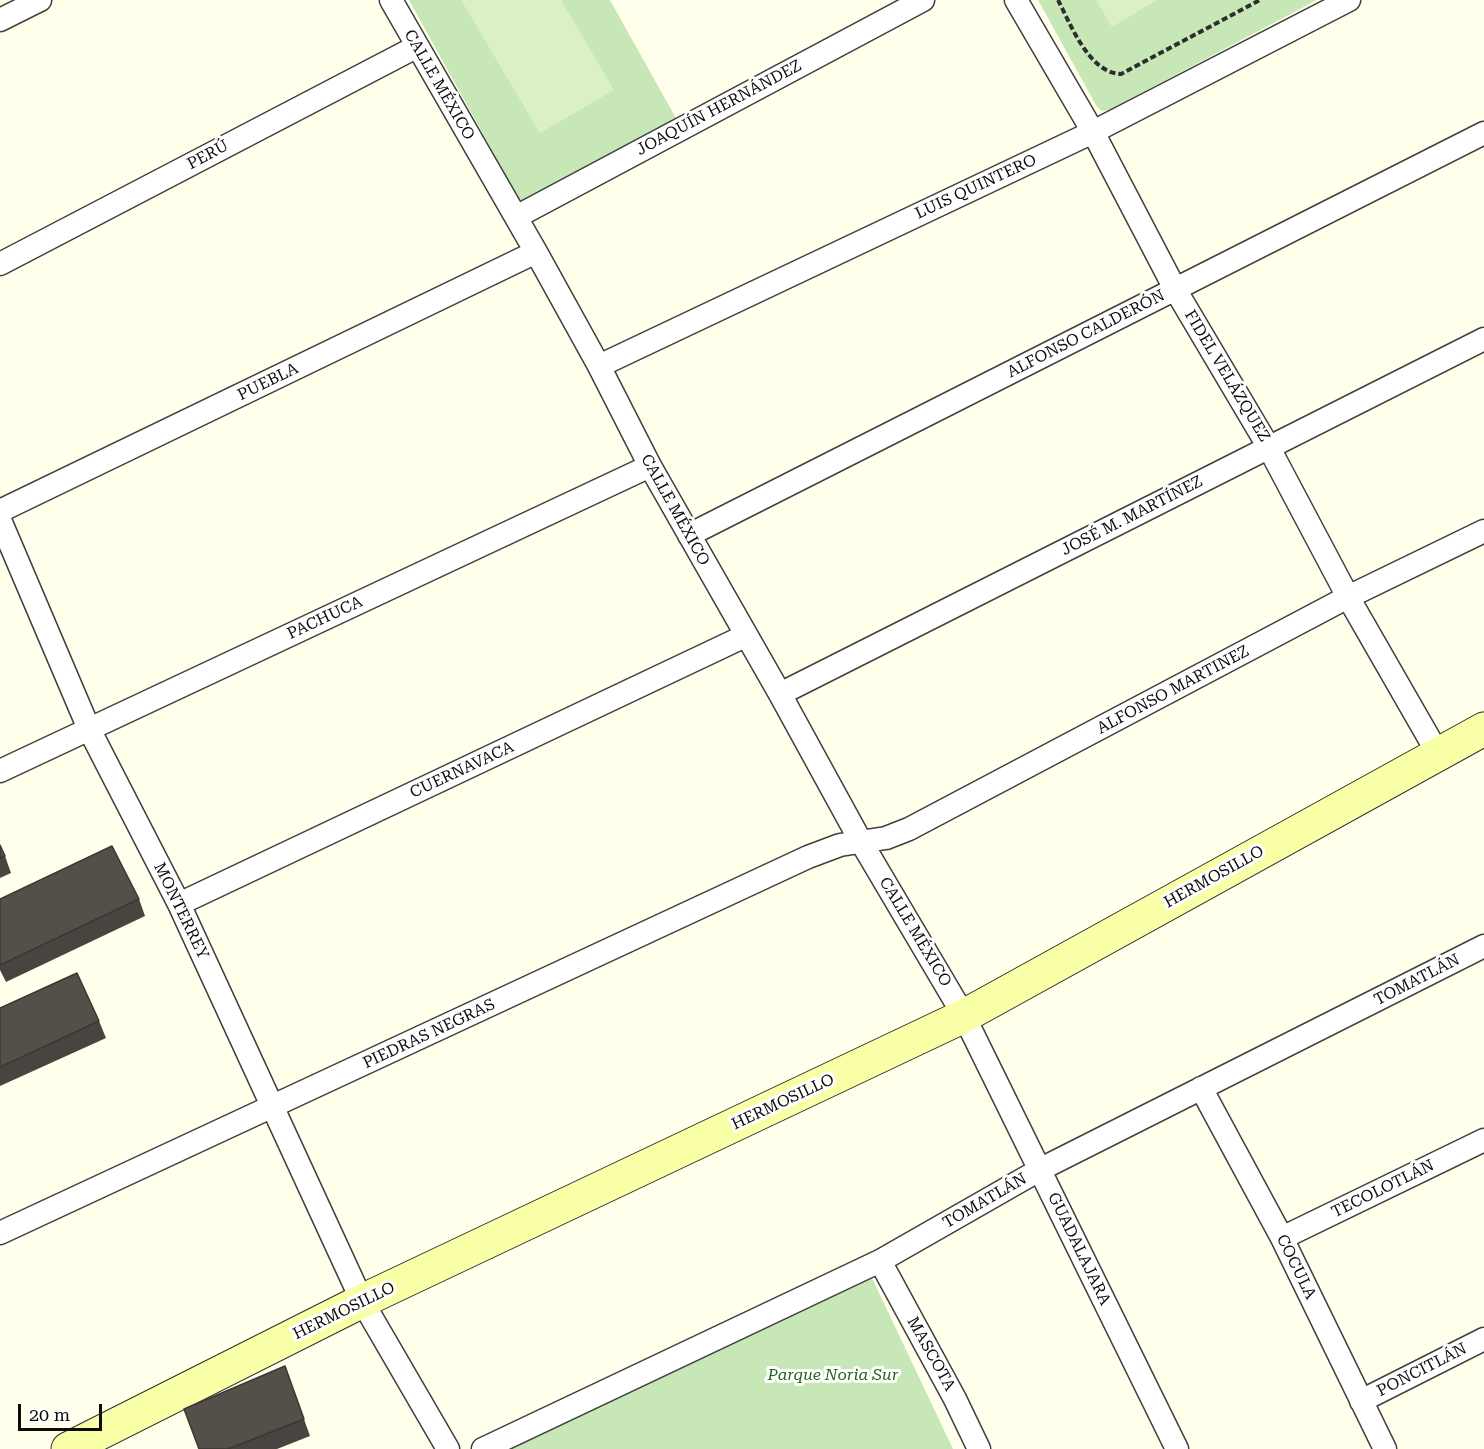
<!DOCTYPE html>
<meta charset="utf-8">
<style>
body{margin:0}
#map{position:relative;width:1484px;height:1449px;overflow:hidden;background:#ffffeb;font-family:"Roboto Serif",serif}
canvas{display:block}
.scale{position:absolute;left:18px;top:1404px;width:84px;height:27px;box-sizing:border-box;border:3px solid #0c0c0c;border-top:0;padding-left:8px;font-size:18px;line-height:21px;white-space:nowrap;color:#0c0c0c;-webkit-text-stroke:4px #fff;paint-order:stroke}
</style>
<div id="map">
<canvas width="1484" height="1449"></canvas>
<div class="scale">20 m</div>
</div>
<script>
const ctx = document.querySelector('canvas').getContext('2d');
ctx.lineJoin = 'round';
function fill(path, color) { ctx.fillStyle = color; ctx.fill(path, 'evenodd'); }
function strokePath(path, color, width, dash) { ctx.strokeStyle = color; ctx.lineWidth = width; ctx.lineCap = dash ? 'butt' : 'round'; ctx.setLineDash(dash || []); ctx.stroke(path); }
function label(font, color, halo, rows, align = 'center') {
  ctx.font = font + ' "Roboto Serif",serif'; ctx.lineWidth = 6; ctx.setLineDash([]); ctx.textBaseline = 'middle'; ctx.strokeStyle = halo; ctx.fillStyle = color; for (const [text, x, y, turn = 0] of rows) {
    ctx.save(); ctx.translate(x, y); ctx.rotate((+turn || 0) * Math.PI / 180); ctx.textAlign = isNaN(turn) ? turn : align; if (halo) ctx.strokeText(text, 0, 0); ctx.fillText(text, 0, 0); ctx.restore();
  }
}
const green = new Path2D(`
 M409 0H610L677 120 526 212Z
 M1038 0H1317L1109 110 1102 111 1097 107Z
 M871 1276 953 1449H495Z`);
const pitch = new Path2D(`
 M461 0H561L614 90 540 133Z
 M1096 0H1157L1112 27Z`);
const path = new Path2D(`
 M1058 0C1071 25 1089 73 1121 74L1260 0`);
const street = new Path2D(`
 M391 0 536 252 599 366 650 466 780 694 860 840 964 1016 1177 1449
 M1016 0 1093 132 1175 289 1268 446 1348 597 1437 752
 M0 20 40 0
 M516 217 923 0
 M0 264 416 47
 M599 366 1093 132 1349 0
 M0 511 536 252
 M0 520 89 729 179 904 362 1301 448 1449
 M689 535 1484 133
 M780 694 1484 339
 M0 771 650 466
 M179 904 745 636
 M1201 1088 1282 1238 1385 1449
 M0 1233 808 857 840 845 886 838 909 829 1348 597 1484 531
 M1282 1238 1484 1140
 M880 1261 955 1399 979 1449
 M1361 1401 1484 1339
 M483 1449 880 1261 1041 1169 1484 946`);
const secondary = new Path2D(`
 M68 1449 362 1301 964 1016 1484 729`);
const wall = new Path2D(`
 M0 845 5 856 11 873 0 878Z
 M0 899H139L145 916 6 982 0 970Z
 M0 1008 99 1021 106 1038 0 1086Z
 M285 1366 310 1436 277 1449H199Z`);
const building = new Path2D(`
 M0 845 5 856 0 858Z
 M112 846 139 899 0 965V899Z
 M77 973 99 1021 0 1067V1008Z
 M285 1366 304 1419 228 1449H199L184 1409Z`);
const streetNames = [
 ["CALLE MÉXICO",439,85,60],
 ["JOAQUÍN HERNÁNDEZ",719,108,-28],
 ["PERÚ",208,155,-28],
 ["LUIS QUINTERO",976,187,-25],
 ["ALFONSO CALDERÓN",1086,334,-27],
 ["FIDEL VELÁZQUEZ",1227,376,59],
 ["PUEBLA",268,382,-26],
 ["CALLE MÉXICO",675,510,61],
 ["JOSÉ M. MARTÍNEZ",1132,516,-27],
 ["PACHUCA",325,618,-25],
 ["ALFONSO MARTINEZ",1173,690,-28],
 ["CUERNAVACA",462,770,-25],
 ["HERMOSILLO",1214,877,-29],
 ["MONTERREY",181,911,64],
 ["CALLE MÉXICO",915,932,59],
 ["TOMATLÁN",1417,980,-27],
 ["PIEDRAS NEGRAS",429,1034,-25],
 ["HERMOSILLO",783,1102,-25],
 ["TECOLOTLÁN",1383,1189,-26],
 ["TOMATLÁN",985,1201,-30],
 ["GUADALAJARA",1079,1249,64],
 ["COCULA",1296,1267,64],
 ["HERMOSILLO",344,1311,-26],
 ["MASCOTA",931,1354,61],
 ["PONCITLÁN",1422,1370,-27]
];
const parkNames = [
 ["Parque Noria Sur",833,1375]
];
fill(green, '#c7e8b6');
fill(pitch, '#dbf0c7');
strokePath(street, '#3f3f3f', 25);
strokePath(secondary, '#2e2e2e', 35);
strokePath(path, '#2e2e2e', 4, [6, 3]);
strokePath(street, '#fff', 22);
strokePath(secondary, '#f9ffa7', 33);
fill(wall, '#49443f');
fill(building, '#554f49');
strokePath(building, '#3c3733', 1.5);
label('16px', '#0c0c0c', '#fff', streetNames);
label('italic 16px', '#1f631d', '#fff', parkNames);
</script>
